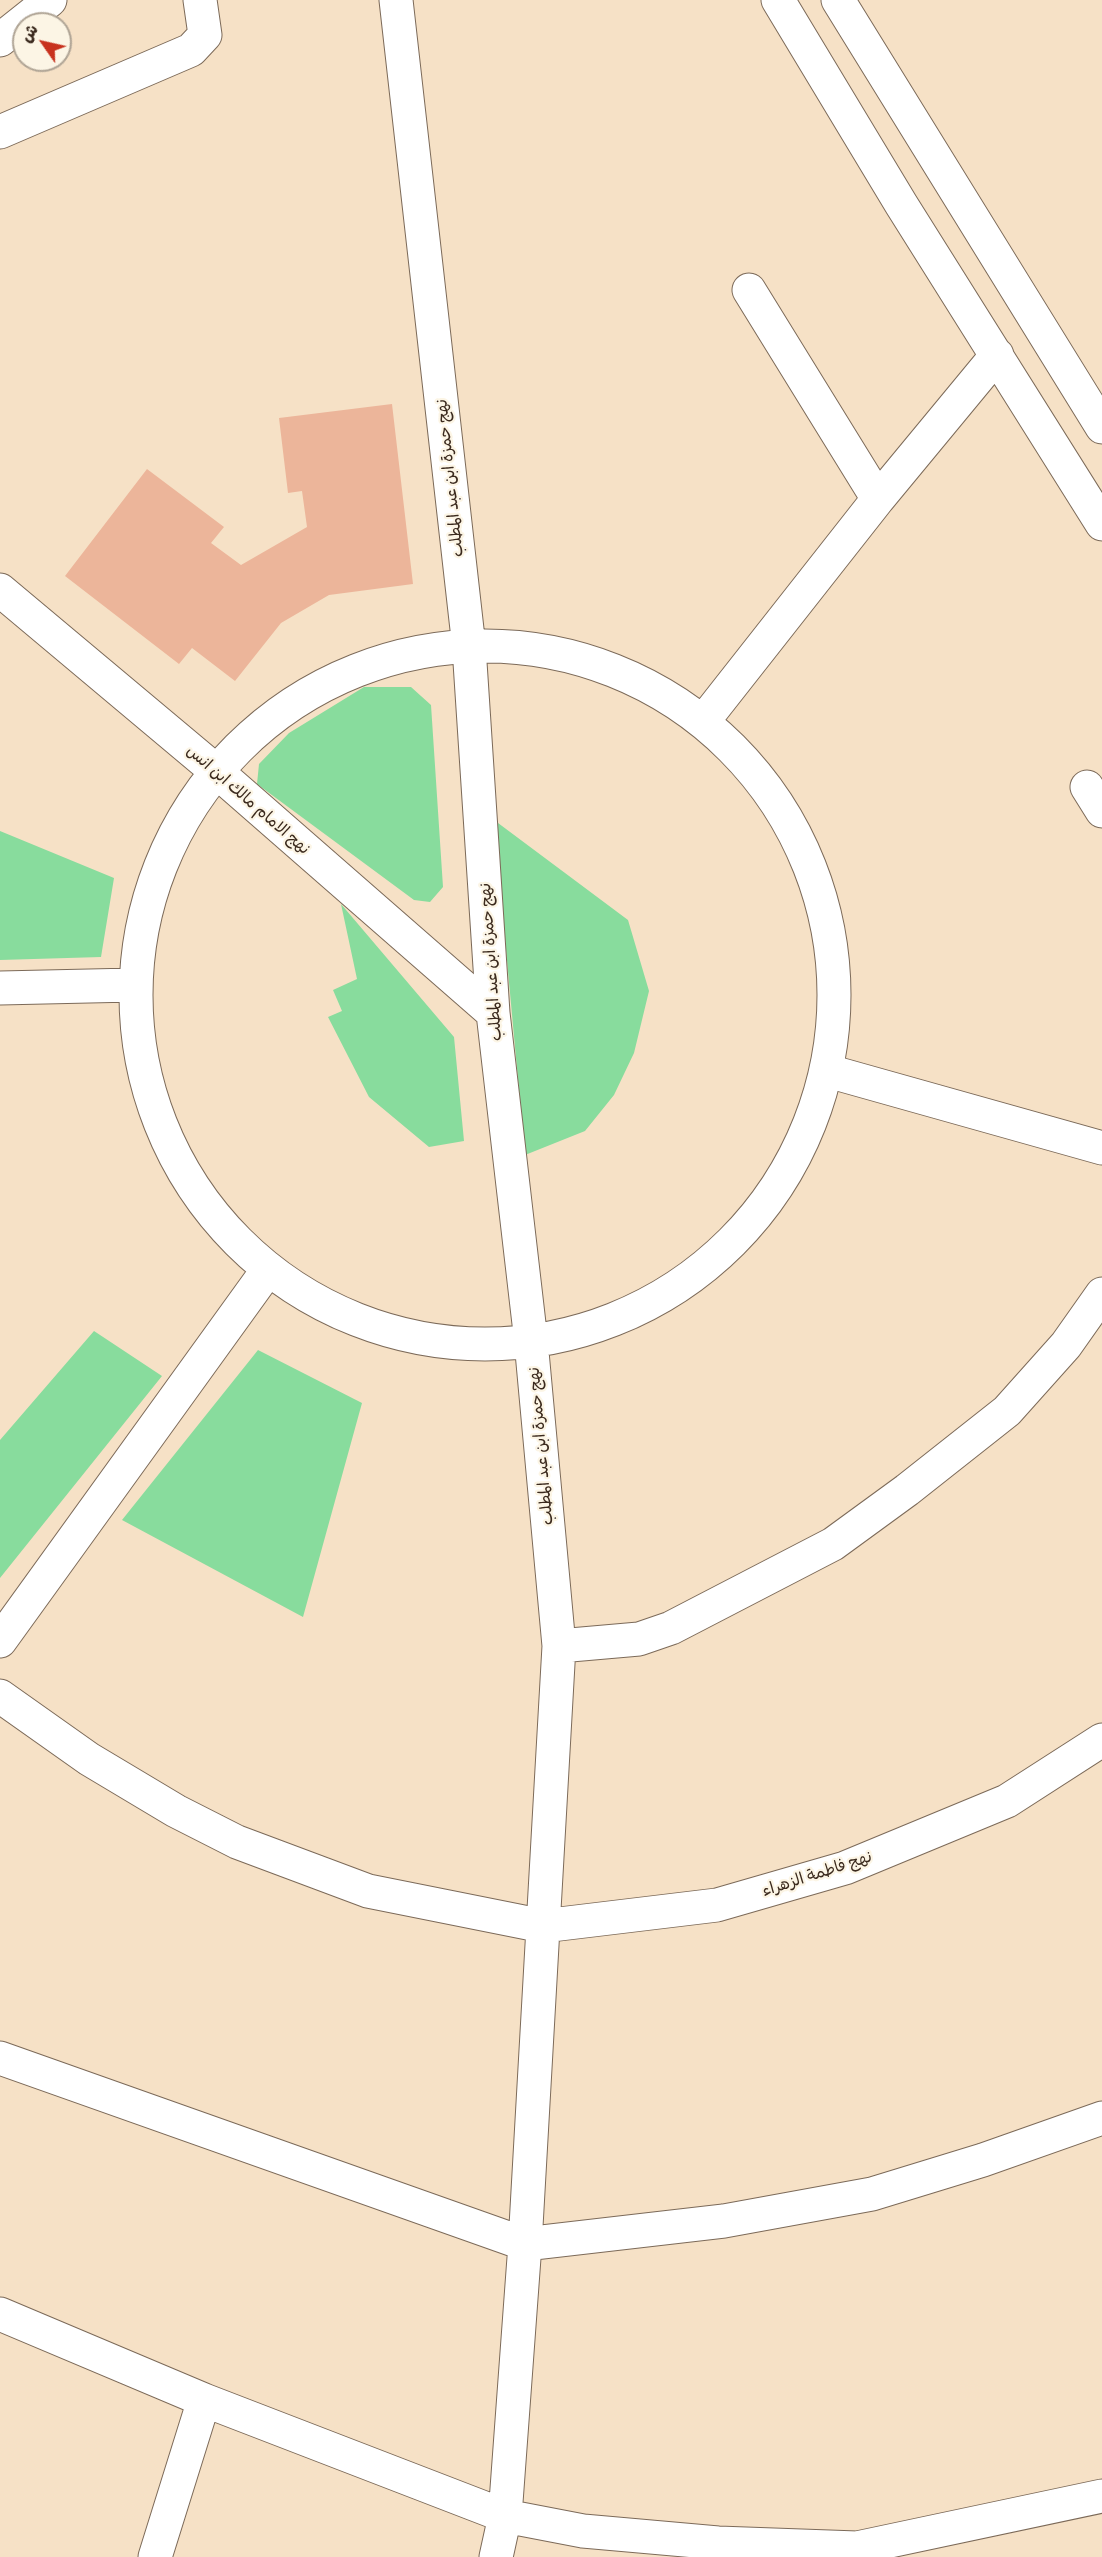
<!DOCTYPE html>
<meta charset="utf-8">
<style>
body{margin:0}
#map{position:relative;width:1102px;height:2557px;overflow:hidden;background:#f6e1c6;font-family:Delius,"Playpen Sans Arabic",sans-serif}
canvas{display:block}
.north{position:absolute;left:12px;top:12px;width:60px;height:60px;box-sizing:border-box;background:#fcf5e5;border:2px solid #afa495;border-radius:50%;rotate:304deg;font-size:16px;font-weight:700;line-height:24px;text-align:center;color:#3b2a1e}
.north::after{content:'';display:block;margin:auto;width:21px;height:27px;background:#c8321e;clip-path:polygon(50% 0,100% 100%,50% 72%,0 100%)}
</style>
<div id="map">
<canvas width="1102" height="2557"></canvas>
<div class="north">ش</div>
</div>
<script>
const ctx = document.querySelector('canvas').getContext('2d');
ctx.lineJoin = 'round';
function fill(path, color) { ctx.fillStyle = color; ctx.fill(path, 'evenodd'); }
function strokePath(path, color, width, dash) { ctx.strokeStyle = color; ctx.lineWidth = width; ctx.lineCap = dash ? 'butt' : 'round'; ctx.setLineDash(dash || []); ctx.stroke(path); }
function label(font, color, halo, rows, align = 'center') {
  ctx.font = font + ' Delius,"Playpen Sans Arabic",sans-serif'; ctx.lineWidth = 4.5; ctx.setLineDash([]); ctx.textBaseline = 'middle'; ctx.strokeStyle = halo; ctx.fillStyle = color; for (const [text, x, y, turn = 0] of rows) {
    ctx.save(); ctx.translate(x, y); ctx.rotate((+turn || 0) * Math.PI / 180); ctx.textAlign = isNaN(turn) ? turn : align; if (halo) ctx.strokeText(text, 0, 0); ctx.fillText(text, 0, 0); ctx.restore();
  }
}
const green = new Path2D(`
 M364 687H411L431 705 443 887 430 902 414 900 257 784 259 764 289 733Z
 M494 820 628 920 649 991 634 1053 614 1095 585 1131 525 1155Z
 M0 831 114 878 101 957 0 960Z
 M341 904 454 1037 464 1141 429 1147 369 1097 328 1017 342 1011 333 990 357 979Z
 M94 1331 162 1376 0 1578V1440Z
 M258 1350 362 1403 303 1617 122 1520Z`);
const building = new Path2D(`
 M392 404 413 584 329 595 281 623 235 681 192 648 179 664 65 576 147 469 224 527 211 543 241 565 307 527 302 491 288 493 279 418Z`);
const minor = new Path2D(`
 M396 0 469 647 493 1013 531 1341 559 1646 525 2244 505 2516 496 2557
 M778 0 901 204 1102 524
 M838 0 1102 427
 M0 40 50 0
 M0 132 191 50 205 35 200 0
 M749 290 878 499
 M0 590 216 771 493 1013
 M136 995a349 349 0 1 1 698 0a349 349 0 1 1-698 0Z
 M705 719 878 499 997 355
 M1087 787 1102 811
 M0 988 134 985
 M828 1071 1102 1148
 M0 1641 267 1271
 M559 1646 639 1639 671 1628 833 1544 907 1490 1007 1411 1066 1345 1102 1294
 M0 1696 89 1759 176 1811 237 1842 368 1891 543 1926 717 1905 845 1868 1007 1801 1102 1740
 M0 2058 525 2244 724 2221 872 2194 983 2160 1102 2118
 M0 2314 204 2400 505 2516 583 2531 718 2543 857 2548 1102 2496
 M155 2557 204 2400`);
const streetNames = [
 ["نهج حمزة ابن عبد المطلب",450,478,-96],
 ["نهج الامام مالك ابن انس",248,800,41],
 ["نهج حمزة ابن عبد المطلب",491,962,-94],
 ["نهج حمزة ابن عبد المطلب",541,1446,-95],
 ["نهج فاطمة الزهراء",817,1874,-18]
];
fill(green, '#88dc9d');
fill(building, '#ecb59a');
strokePath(minor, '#7c6a59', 35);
strokePath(minor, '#fff', 33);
label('16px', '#3b2a1e', '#fcf5e5', streetNames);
</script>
